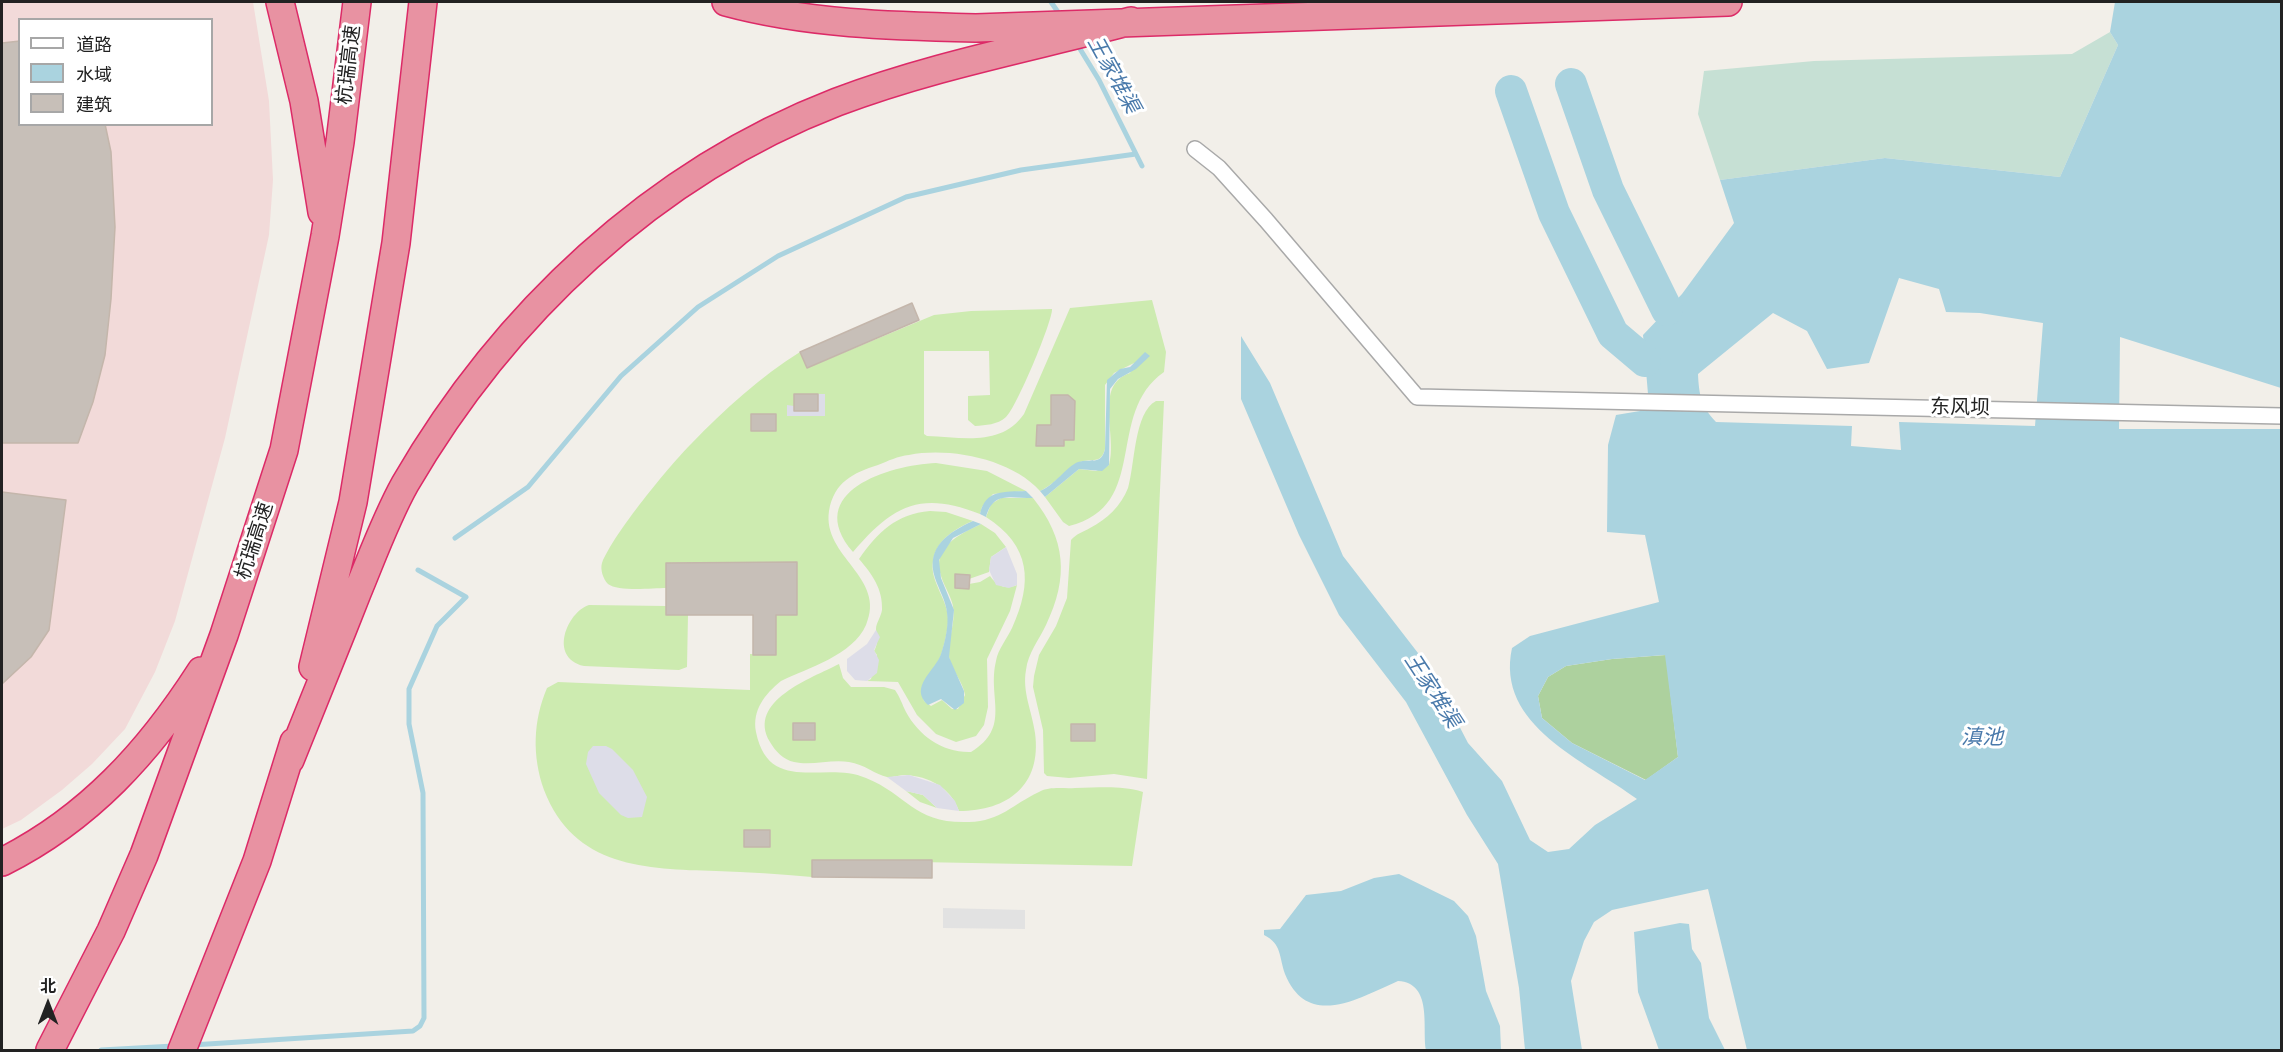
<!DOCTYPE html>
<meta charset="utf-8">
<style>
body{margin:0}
#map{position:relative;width:2283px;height:1052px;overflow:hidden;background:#f2efe9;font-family:Manrope,"Noto Sans SC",sans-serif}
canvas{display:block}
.frame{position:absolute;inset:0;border:3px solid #222;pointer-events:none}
.legend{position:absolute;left:18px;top:18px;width:195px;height:108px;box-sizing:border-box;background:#fff;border:2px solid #a7a7a7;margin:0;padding:8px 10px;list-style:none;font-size:18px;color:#222}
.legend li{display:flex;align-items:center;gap:12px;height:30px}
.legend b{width:30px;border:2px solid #a7a7a7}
.north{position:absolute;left:18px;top:974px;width:60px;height:60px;-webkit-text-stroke:4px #fff;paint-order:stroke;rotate:0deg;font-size:16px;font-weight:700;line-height:24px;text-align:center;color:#222}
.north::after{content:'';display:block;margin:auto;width:21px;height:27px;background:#222;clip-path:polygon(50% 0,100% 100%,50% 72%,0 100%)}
</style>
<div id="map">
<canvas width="2283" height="1052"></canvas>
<div class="frame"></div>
<ul class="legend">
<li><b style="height:8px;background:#fff"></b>道路</li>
<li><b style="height:16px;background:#aad3df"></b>水域</li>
<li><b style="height:16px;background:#c7bfb8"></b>建筑</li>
</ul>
<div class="north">北</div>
</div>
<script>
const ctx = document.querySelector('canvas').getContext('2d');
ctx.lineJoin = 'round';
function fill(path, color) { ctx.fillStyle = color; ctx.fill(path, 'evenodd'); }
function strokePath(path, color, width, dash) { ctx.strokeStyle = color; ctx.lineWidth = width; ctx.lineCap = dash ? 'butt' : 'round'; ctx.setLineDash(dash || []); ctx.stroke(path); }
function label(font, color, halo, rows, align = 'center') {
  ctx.font = font + ' Manrope,"Noto Sans SC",sans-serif'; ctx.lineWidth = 6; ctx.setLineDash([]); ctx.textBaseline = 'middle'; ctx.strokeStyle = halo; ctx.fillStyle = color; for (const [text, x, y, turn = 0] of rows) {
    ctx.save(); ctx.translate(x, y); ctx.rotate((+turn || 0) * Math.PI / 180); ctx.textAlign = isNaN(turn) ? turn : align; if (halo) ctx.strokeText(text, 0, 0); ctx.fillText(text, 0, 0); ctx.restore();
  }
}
const commercial = new Path2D(`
 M2 2H253L269 101 273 180 269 235 225 438 175 621 155 672 125 729 92 764 62 790 21 820 2 829ZM20 20H212V124H20Z`);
const grass = new Path2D(`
 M1152 300 1166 352 1164 372C1104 414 1151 506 1069 526L1063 522 1045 497 1079 469 1096 471 1109 465C1118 436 1093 385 1130 373L1134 363 1114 373 1105 385V449C1101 463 1095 459 1083 461 1072 464 1054 485 1040 491 1011 459 950 447 909 455 898 456 888 461 878 465 853 473 834 482 829 511 822 557 887 577 866 625 853 655 808 668 781 681 765 694 752 710 756 732 769 796 826 760 866 778 908 795 914 824 969 822 1001 821 1013 804 1039 792 1050 786 1063 789 1075 788 1100 788 1119 785 1143 792L1132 866 812 860V877C780 874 748 872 716 871 646 869 574 868 544 790 532 756 533 721 547 688L558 682 750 690V654L776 655V615H797L796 562 666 563V588C653 588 618 592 608 584 603 579 600 569 602 563 614 533 669 466 692 443 724 410 761 376 800 352L807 368 934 315 971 311 1052 309C1053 320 1016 409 1006 417 997 425 986 425 975 426L968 420V396L990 395 989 351H924V434L927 436C962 437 1001 447 1024 414L1070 308Z
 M1156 401H1164L1147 779 1114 774 1069 778 1047 776 1044 773 1043 730 1033 687 1034 676 1039 655 1056 626 1067 598 1071 540C1076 534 1083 532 1090 528 1107 519 1121 506 1128 488 1135 465 1134 412 1156 401Z
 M936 463 987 471 1026 491 993 494 982 507 980 514C920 490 892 506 853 552 802 492 889 465 936 463Z
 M1001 498H1033C1066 539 1069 577 1046 625 1039 640 1028 653 1026 670 1022 692 1032 711 1035 733 1042 785 1008 811 959 811 951 788 929 776 905 775 900 775 892 778 887 777 876 775 864 764 849 762 831 759 812 766 794 762 784 760 775 751 770 742 746 701 812 678 839 664L843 678 851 687H884L895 690C900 697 902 704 906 712 919 736 943 753 971 752 1012 727 987 698 996 661 998 649 1007 639 1012 628 1033 582 1031 546 986 517L991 504Z
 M930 511 946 512 973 521C956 528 936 540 933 561 929 582 950 601 948 623 947 633 944 646 941 655 935 670 920 684 924 701L931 706 942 700 952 709H958L965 695C963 681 951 670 949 657 947 640 956 624 953 606 951 596 944 586 941 576 931 547 960 534 981 524L995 533 1006 547 991 557 989 572 969 579V575L956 574 955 588 968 589 969 584 980 582 990 576C997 586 1006 590 1017 585L1010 611 987 659 988 707 984 725 976 736 956 742 936 734 917 715 898 682 867 681 871 679 877 655 874 651C879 643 876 636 876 629 876 623 881 617 882 610 883 589 872 574 859 559 878 532 896 514 930 511Z
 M589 605 666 606 688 615 687 667 679 670 584 666C548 658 567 612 589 605Z
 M906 791 923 795 937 808 920 802Z`);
const forest = new Path2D(`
 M1666 655 1678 757 1646 780 1572 743 1542 718 1538 696 1548 677 1566 666 1612 659Z`);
const wetland = new Path2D(`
 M2110 32 2118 45 2060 177 1885 158 1720 180 1698 114 1704 71 1814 61 2072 54Z`);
const parking = new Path2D(`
 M943 908 1025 910V929L943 928Z`);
const plaza = new Path2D(`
 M818 394H825V416H787V405L794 406V411H818Z
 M1006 547 1017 574V585L1009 588 996 585 989 570 991 557Z
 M876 630 880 637 874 650 879 660 877 673 867 681 855 680 847 671V659L867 644Z
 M593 746H606L612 749 633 770 647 797 642 817 628 818 621 815 599 793 586 764 588 752Z
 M909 775 940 785 955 801 959 811 937 808 923 795 906 791 887 777Z`);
const water = new Path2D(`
 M2115 2H2281V388L2120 337 2119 429H2281V1050H1747L1708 889 1612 910 1594 922 1584 941 1571 981 1582 1050H1525L1519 988 1498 864 1467 815 1406 702 1339 615 1299 535 1241 399V336L1270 383 1343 556 1428 666 1468 743 1502 781 1530 840 1548 852 1569 849 1595 825 1637 799C1586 761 1495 726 1512 648L1530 636 1659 602 1645 535 1607 532 1608 445 1616 415 1640 411 1648 394 1643 335 1682 294 1734 223 1720 180 1885 158 2060 177 2118 45 2110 32ZM1899 278 1939 289 1946 312 1980 313 2043 323 2035 426 1899 422 1901 450 1851 446 1852 426 1716 422C1701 406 1699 395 1698 374L1773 313 1807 331 1827 369 1869 363ZM1665 655 1678 757 1645 780 1572 743 1542 718 1538 696 1548 677 1566 666 1612 659Z
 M1145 352 1150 356 1136 369 1118 379 1110 389 1109 465 1102 471 1079 469 1045 497 1040 491C1055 485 1066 467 1078 462 1091 458 1101 466 1105 449L1107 380 1120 369 1130 367Z
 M1026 491 1033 498C1010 498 993 491 986 517L980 514C985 489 1005 492 1026 491Z
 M973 521 981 524 953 538 939 560 941 578 954 610 949 657 964 691V703L955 710 941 699 928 705C908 687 936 670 941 654 945 642 949 625 947 613 946 601 939 590 935 578 925 547 949 532 973 521Z
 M1399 874 1454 901 1468 916 1476 936 1486 991 1500 1026 1501 1050H1426C1422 1027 1433 983 1398 981 1359 998 1308 1030 1285 974 1279 957 1282 944 1264 935V930L1280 929 1306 895 1341 891 1374 878Z
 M1680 923 1689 924 1692 949 1701 963 1709 1018 1725 1050H1659L1638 992 1634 932Z`);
const stream = new Path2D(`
 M1051 2 1060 15
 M1077 44 1099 80 1142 166
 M455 538 528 487 621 376 698 307 778 256 906 197 1021 170 1136 154
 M192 1045 413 1031 420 1026 424 1018 423 793 409 724V689L437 626 466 597 418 570
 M101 1050 174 1046`);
const river = new Path2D(`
 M1571 84 1608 190 1667 310
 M1511 91 1554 213 1613 334 1645 361`);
const building = new Path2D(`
 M20 41V124H105L111 152 115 227 111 299 105 355 93 402 78 443H2V43Z
 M912 303 919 320 807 368 800 352Z
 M794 394H818V411H794Z
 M1051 395H1068L1075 401 1074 440H1064V446H1036L1037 425H1051Z
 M751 414H776V431H751Z
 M2 492 66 500 49 630 31 657 2 684Z
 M797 562V615H776V655H753V615H666V563Z
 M955 574 970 575 969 589 955 588Z
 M793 723H815V740H793Z
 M1071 724H1095V741H1071Z
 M744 830H770V847H744Z
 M812 860H932V878L812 877Z`);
const street = new Path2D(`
 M1195 149 1219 168 1266 220 1417 397 2282 416`);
const highway = new Path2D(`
 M280 2 304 101 322 212
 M726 2C807 24 892 26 976 28L1728 2
 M313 667 353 502 396 243 423 2
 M290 760C312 705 335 649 357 593 372 557 386 518 405 484 503 315 653 173 837 102 932 66 1033 47 1131 21
 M2 862C88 819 149 752 201 671
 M50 1050 111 931 144 855 224 635 284 450 325 236 340 142 357 2
 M182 1050 257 861 294 742`);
const streetNames = [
 ["杭瑞高速",349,65,-83],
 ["东风坝",1960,408,1],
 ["杭瑞高速",255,541,-72]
];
const waterNames = [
 ["王家堆渠",1113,75,61],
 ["王家堆渠",1432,691,57],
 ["滇池",1982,738]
];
fill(commercial, '#f2dad9');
fill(grass, '#cdebb0');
fill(forest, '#add19e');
fill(wetland, '#c6e0d4');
fill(parking, '#e2e2e2');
fill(plaza, '#dddde8');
fill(water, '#aad3df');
strokePath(stream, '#aad3df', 5);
strokePath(river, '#aad3df', 32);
fill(building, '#c7bfb8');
strokePath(building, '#c4b6ab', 1.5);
strokePath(street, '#a9a9a9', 18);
strokePath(highway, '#dc2a67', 30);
strokePath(street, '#fff', 15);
strokePath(highway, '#e892a2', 27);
label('20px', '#222', '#fff', streetNames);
label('italic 21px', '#4a7aab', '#fff', waterNames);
</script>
